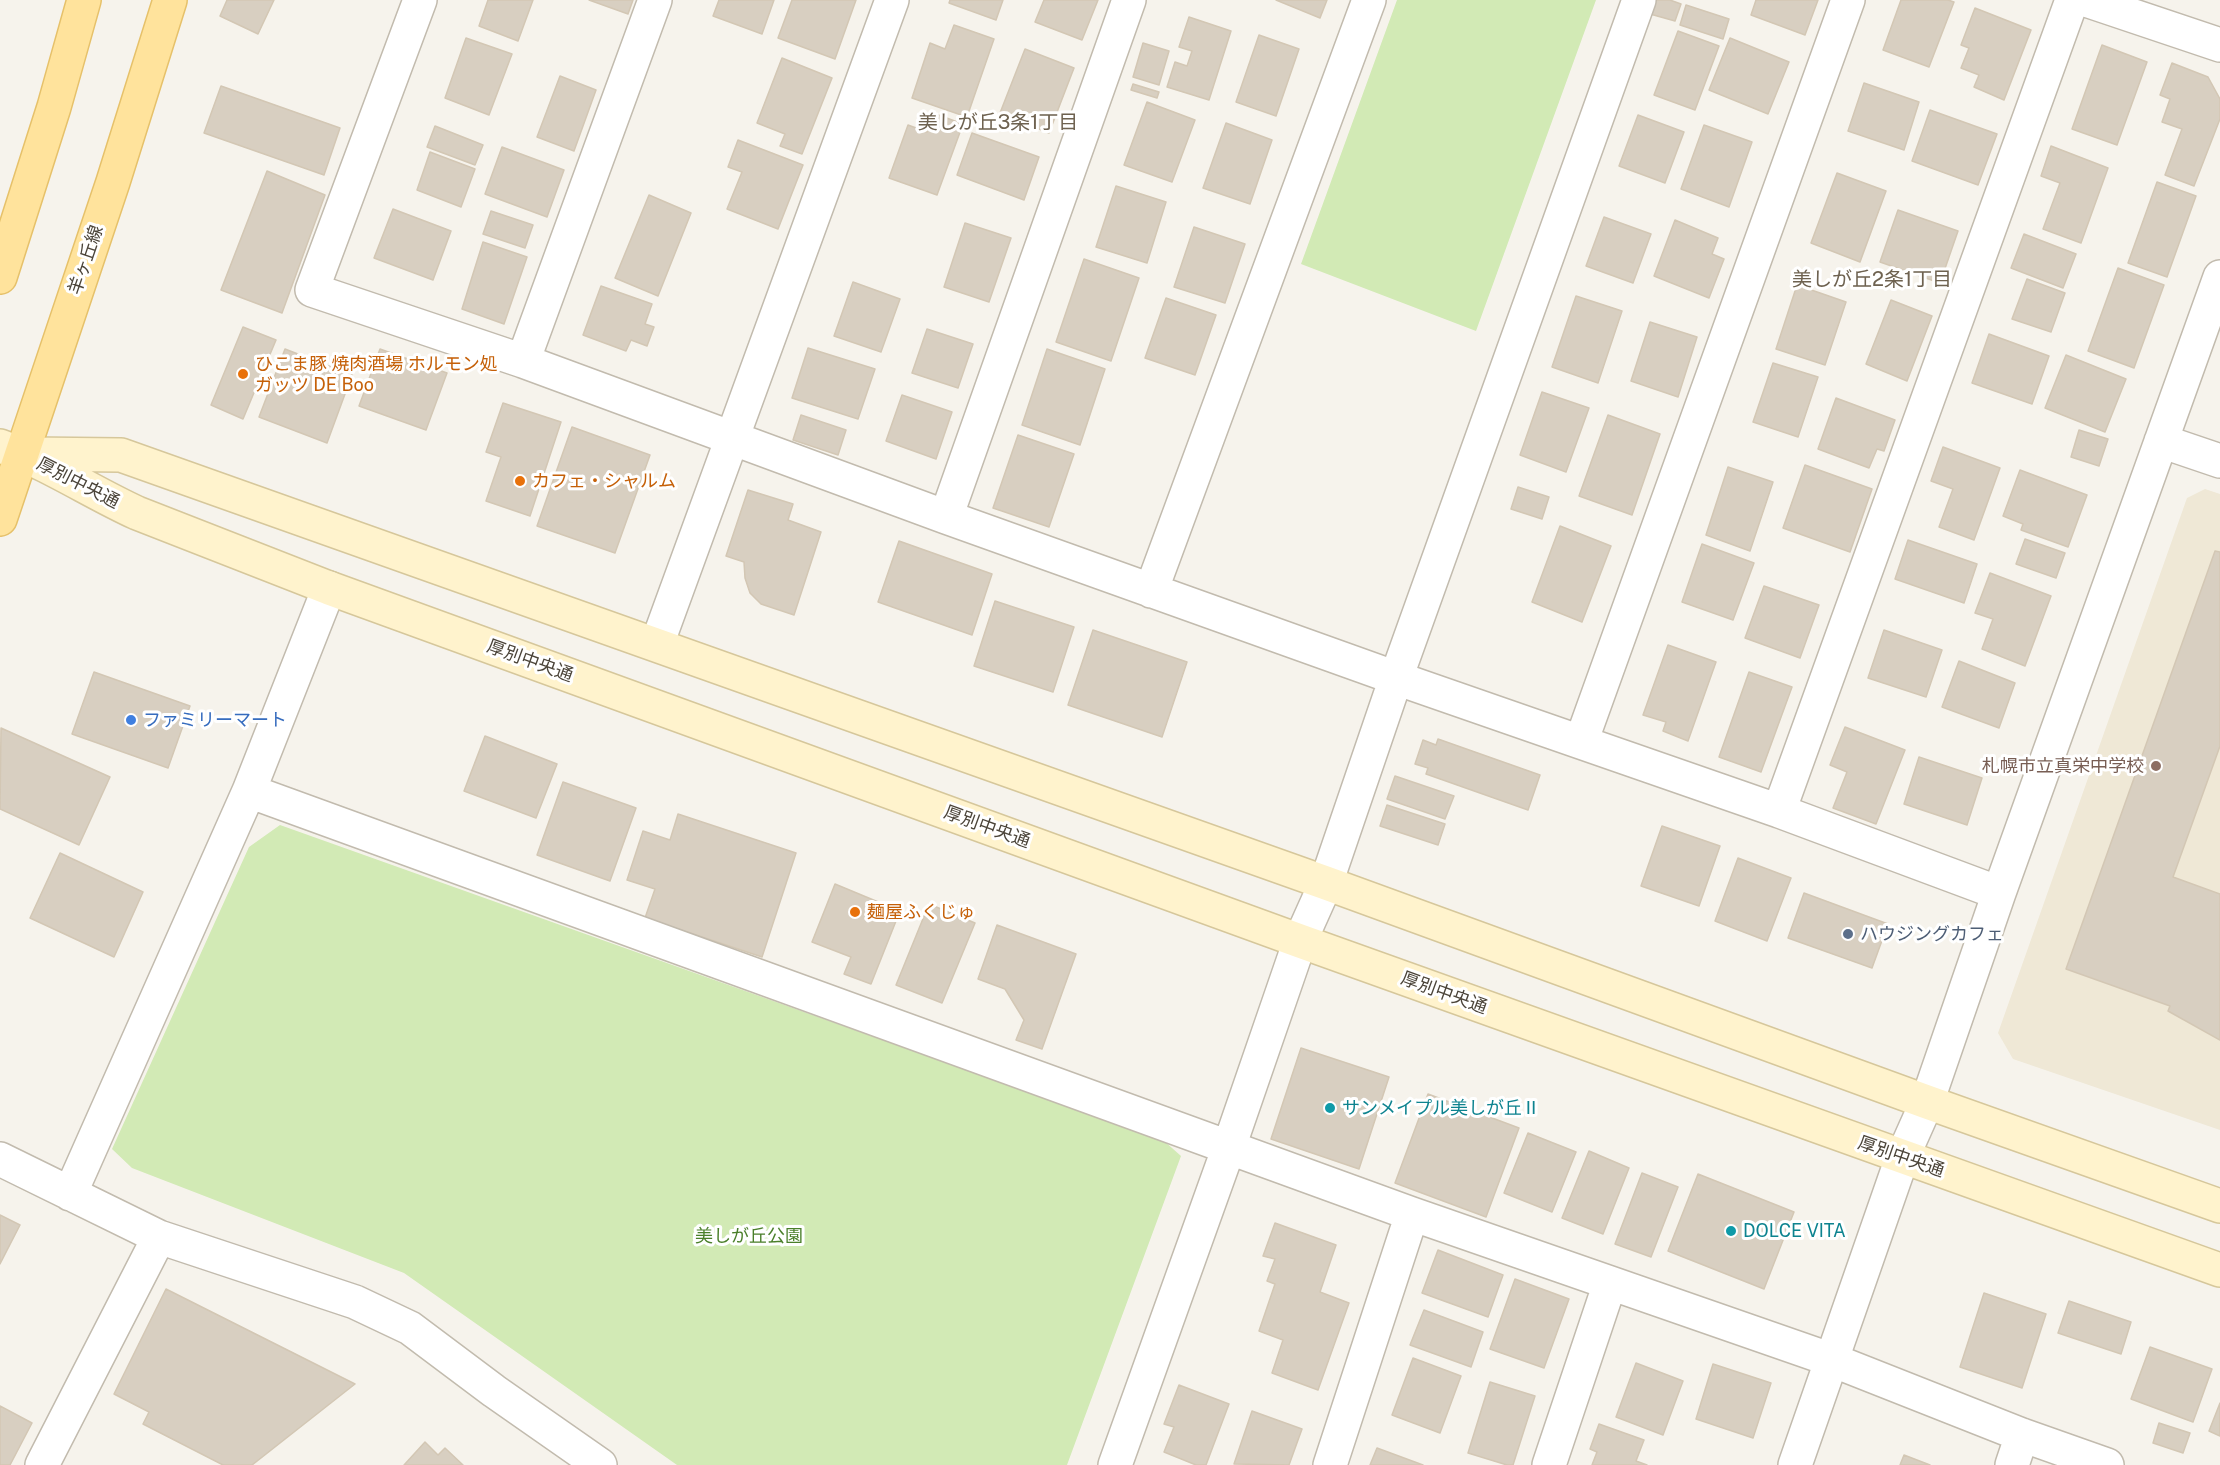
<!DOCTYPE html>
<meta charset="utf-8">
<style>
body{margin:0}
canvas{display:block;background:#f6f3ec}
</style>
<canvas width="2220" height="1465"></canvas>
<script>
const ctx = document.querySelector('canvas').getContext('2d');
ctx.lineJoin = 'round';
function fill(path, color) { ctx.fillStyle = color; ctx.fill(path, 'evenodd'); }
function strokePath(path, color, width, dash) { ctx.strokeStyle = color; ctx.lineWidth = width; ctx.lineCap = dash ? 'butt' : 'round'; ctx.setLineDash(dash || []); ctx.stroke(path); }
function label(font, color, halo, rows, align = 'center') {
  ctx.font = font + ' "Public Sans","Noto Sans JP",sans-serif'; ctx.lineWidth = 6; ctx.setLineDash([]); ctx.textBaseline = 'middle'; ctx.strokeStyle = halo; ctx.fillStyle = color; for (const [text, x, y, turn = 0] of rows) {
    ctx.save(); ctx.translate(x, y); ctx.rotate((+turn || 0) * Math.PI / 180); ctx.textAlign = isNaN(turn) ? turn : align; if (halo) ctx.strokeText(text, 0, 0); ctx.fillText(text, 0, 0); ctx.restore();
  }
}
const education = new Path2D(`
 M2205 489 2220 494V1130L2013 1059 1998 1033 2187 498Z`);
const green = new Path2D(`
 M1397 0H1596L1476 331 1301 264Z
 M280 825 1163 1140 1181 1156 1067 1465H677L404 1273 132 1168 112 1149 249 847Z`);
const building = new Path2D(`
 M227 0H274L258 34 220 16Z
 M488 0H533L518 41 479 26Z
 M589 0H633L628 14Z
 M719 0H774L762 34 713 16Z
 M792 0H856L835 59 778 38Z
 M950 0H1003L996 20 949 3Z
 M1044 0H1098L1082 40 1035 22Z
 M1276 0H1327L1320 18Z
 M1655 0H1670L1681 4 1675 21 1650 14Z
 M1756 0H1818L1805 35 1751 15Z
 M1901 0H1948L1954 2 1929 67 1883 50Z
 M1686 5 1729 19 1723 39 1680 25Z
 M1975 8 2031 30 2004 100 1974 87 1979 75 1961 68 1969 48 1961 45Z
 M1189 17 1231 31 1209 100 1167 87 1175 62 1187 66 1192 51 1179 47Z
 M954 25 994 39 967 117 912 98 930 43 945 49Z
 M1678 31 1719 46 1695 110 1654 95Z
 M1259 35 1299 49 1276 116 1236 102Z
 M466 38 512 54 489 115 445 98Z
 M1730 38 1789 62 1768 114 1709 90Z
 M1143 43 1169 51 1159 85 1133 77Z
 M2102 45 2147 62 2117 145 2072 129Z
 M1025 49 1074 68 1049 133 1000 113Z
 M782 58 832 78 802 154 780 146 785 134 757 123Z
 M2172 63 2208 77 2220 99V119L2194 186 2165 175 2182 129 2162 122 2170 99 2160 95Z
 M560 76 596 90 574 151 537 137Z
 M1864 83 1919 102 1904 150 1848 131Z
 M1133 84 1159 92 1157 98 1131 90Z
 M221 86 340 128 324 175 204 133Z
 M1147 102 1195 120 1172 182 1124 165Z
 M1930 110 1997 134 1978 185 1912 161Z
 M933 113 963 124 937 195 889 178 908 125 927 132Z
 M1638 115 1684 132 1665 183 1619 166Z
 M1226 123 1272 140 1250 204 1203 188Z
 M1704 125 1752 142 1729 207 1681 189Z
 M435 126 483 145 475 165 427 147Z
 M972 133 1039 157 1024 200 957 175Z
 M738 140 803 165 778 229 727 209 742 172 728 167Z
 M2051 146 2108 168 2081 243 2043 229 2060 183 2041 176Z
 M502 147 564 170 547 217 485 194Z
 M430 152 475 169 461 207 417 190Z
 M267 171 325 195 282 313 221 290Z
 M1837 173 1886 191 1860 262 1811 243Z
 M2157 182 2196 196 2167 277 2128 263Z
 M1116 186 1166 202 1147 263 1096 247Z
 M649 195 691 213 658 296 615 278Z
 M393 209 451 231 433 280 374 258Z
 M1898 210 1958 231 1940 283 1880 262Z
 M491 211 533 225 525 248 483 234Z
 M1604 217 1651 234 1633 283 1586 266Z
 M1675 220 1718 238 1712 254 1724 259 1709 298 1654 276Z
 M965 223 1011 238 989 302 944 287Z
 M1194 227 1245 244 1225 303 1174 287Z
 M2024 234 2076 254 2063 288 2011 268Z
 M483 242 527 257 504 324 462 309Z
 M1084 259 1139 278 1111 361 1056 342Z
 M2118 268 2164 285 2134 368 2088 351Z
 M2027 279 2065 293 2051 332 2012 319Z
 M853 282 900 299 881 352 834 336Z
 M1797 285 1846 302 1825 365 1776 349Z
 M601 286 652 304 645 324 654 327 647 346 631 340 626 351 583 335Z
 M1576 296 1622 311 1598 383 1552 367Z
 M1166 298 1216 315 1195 375 1145 358Z
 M1891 300 1932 316 1907 381 1866 364Z
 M1650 322 1697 337 1678 397 1631 381Z
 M243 327 276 340 243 419 211 405Z
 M927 329 973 344 958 388 912 373Z
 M1989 334 2049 356 2032 404 1972 383Z
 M808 348 875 369 858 419 792 398Z
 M285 349 352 375 327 443 259 417Z
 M380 349 447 373 426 430 359 406Z
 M1047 349 1105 369 1080 445 1022 425Z
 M2066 355 2126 379 2105 432 2045 408Z
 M1773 363 1818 377 1798 437 1753 422Z
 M1542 392 1589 408 1566 472 1520 455Z
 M902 395 952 412 936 459 886 441Z
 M1836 398 1895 420 1884 451 1877 449 1869 468 1818 449Z
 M503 403 561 422 530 516 486 501 501 457 486 452Z
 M801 415 846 430 838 455 793 440Z
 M1608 415 1660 434 1632 515 1579 496Z
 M572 427 650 455 615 553 537 526Z
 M2079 430 2108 439 2099 466 2071 457Z
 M1018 435 1074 454 1049 527 993 508Z
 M1943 447 2000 468 1974 540 1939 527 1953 489 1931 481Z
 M1805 465 1872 489 1850 552 1783 528Z
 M1728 467 1773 482 1750 551 1706 535Z
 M2020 470 2087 495 2068 547 2021 530 2023 524 2003 516Z
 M1518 487 1549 497 1542 519 1511 509Z
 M748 490 793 504 788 520 821 532 794 615 761 604 750 593 745 578 744 562 726 556Z
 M1560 526 1611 546 1582 622 1532 602Z
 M2025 539 2065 553 2056 578 2016 564Z
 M1908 540 1977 564 1964 603 1895 579Z
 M899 541 992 574 972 635 878 602Z
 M1702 544 1754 563 1733 620 1682 602Z
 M2215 551 2220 552V746L2173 877 2220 894V1040L2168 1011 2170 1006 2066 969Z
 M1990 573 2051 596 2025 666 1982 649 1993 619 1975 613Z
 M1764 586 1819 605 1800 658 1745 638Z
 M995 601 1074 627 1053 692 974 666Z
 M1093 630 1187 662 1162 737 1068 705Z
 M1884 630 1942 650 1926 697 1868 678Z
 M1668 645 1716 662 1688 741 1663 731 1666 722 1643 715Z
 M1959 661 2015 683 1999 728 1942 707Z
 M94 672 190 706 168 768 72 734Z
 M1749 672 1792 687 1761 772 1719 757Z
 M1845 727 1905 750 1876 824 1833 808 1847 772 1830 765Z
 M1 728 110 777 79 845 0 809Z
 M485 736 557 764 536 818 464 791Z
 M1438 739 1540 775 1528 810 1426 774 1428 768 1415 764 1423 740 1436 745Z
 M1919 757 1982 778 1967 825 1904 804Z
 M1395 776 1454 796 1445 819 1387 799Z
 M563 782 636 808 610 881 537 855Z
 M1387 805 1445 824 1438 845 1380 826Z
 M678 814 796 853 762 957 645 918 655 889 627 880 643 831 670 840Z
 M1662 826 1720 846 1699 906 1641 886Z
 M60 853 143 892 114 957 30 918Z
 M1738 858 1791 878 1767 941 1715 921Z
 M835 884 900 911 871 984 844 974 851 957 812 942Z
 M1804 893 1888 924 1872 968 1788 938Z
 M929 904 975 923 942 1003 896 985Z
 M997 925 1076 954 1042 1049 1016 1040 1024 1020 1005 989 978 979Z
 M1301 1048 1389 1077 1359 1169 1271 1139Z
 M1428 1094 1519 1128 1486 1217 1395 1183Z
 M1528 1133 1576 1152 1552 1212 1504 1193Z
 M1589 1151 1629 1168 1603 1234 1562 1218Z
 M1642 1173 1678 1187 1651 1257 1615 1244Z
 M1698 1174 1794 1212 1764 1289 1668 1251Z
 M0 1215 20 1225 0 1264Z
 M1275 1223 1336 1245 1320 1292 1349 1303 1318 1390 1272 1373 1283 1340 1259 1331 1275 1284 1267 1281 1275 1259 1263 1256Z
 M1438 1250 1503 1275 1488 1317 1422 1293Z
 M1515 1279 1569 1299 1544 1368 1490 1349Z
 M166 1289 355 1384 252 1465H223L143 1424 149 1412 114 1394Z
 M1984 1293 2046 1314 2022 1388 1960 1367Z
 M2069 1301 2131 1322 2121 1354 2058 1333Z
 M1424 1310 1483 1332 1471 1367 1410 1345Z
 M2150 1347 2212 1369 2193 1422 2131 1399Z
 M1413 1358 1461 1376 1440 1433 1392 1415Z
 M1636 1363 1683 1381 1663 1435 1616 1417Z
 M1713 1364 1771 1383 1753 1438 1696 1419Z
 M1490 1382 1535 1396 1513 1465H1507L1468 1453Z
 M1179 1385 1229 1404 1206 1465H1196L1164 1452 1174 1427 1164 1424Z
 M2220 1403V1436L2209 1431Z
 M0 1406 32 1423 10 1465H0Z
 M1252 1411 1302 1429 1289 1465 1234 1464Z
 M2159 1423 2190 1433 2183 1453 2153 1443Z
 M1599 1424 1644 1440 1636 1461 1647 1465H1592L1597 1452 1590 1449Z
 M425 1442 438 1455 445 1448 463 1465H404Z
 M1377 1448 1423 1465H1370Z
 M1904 1455 1930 1465H1900Z`);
const street = new Path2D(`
 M420 0 312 290 523 361 946 517 1396 678 1779 811 1999 893
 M2086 0 2220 45
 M523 361 655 0
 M2161 441 2220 461
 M946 517 1129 0
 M1151 591 1369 0
 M657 644 892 0
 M1581 742 1848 0
 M249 791 1412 1214 1832 1360 2022 1435 2107 1465
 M1779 811 2072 0
 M0 1159 159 1237 355 1302 410 1328 494 1391 600 1465
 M70 1194 249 791 329 588
 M42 1465 159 1237
 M1115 1465 1229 1147 1300 941 1326 883 1396 678 1639 0
 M1330 1465 1412 1214
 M1549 1465 1610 1283
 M1795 1465 1902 1158 1927 1102 1999 893 2220 277
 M2012 1465 2022 1435`);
const secondary = new Path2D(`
 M0 446C48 463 91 492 137 513L329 588 1300 941 2220 1270
 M28 454 121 455 1326 883 1927 1102 2220 1206`);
const primary = new Path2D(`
 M0 277 54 107 84 0
 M0 519 113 182 170 0`);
const markers = [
 [243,374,6,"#e8710a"],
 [520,481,6,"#e8710a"],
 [131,720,6,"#3f7fe0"],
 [2156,766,6,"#8d6e63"],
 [855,912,6,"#e8710a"],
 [1848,934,6,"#5c6f8a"],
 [1330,1108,6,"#0f9aa8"],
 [1731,1231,6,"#0f9aa8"]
];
const streetNames = [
 ["羊ヶ丘線",86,260,-71],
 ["厚別中央通",78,483,27],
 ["厚別中央通",530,661,20],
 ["厚別中央通",987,827,20],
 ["厚別中央通",1444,993,20],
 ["厚別中央通",1901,1157,19]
];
const foodNames = [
 ["ひこま豚 焼肉酒場 ホルモン処",255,364],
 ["ガッツ DE Boo",255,385],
 ["カフェ・シャルム",532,481],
 ["麺屋ふくじゅ",867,912]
];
const shopNames = [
 ["ファミリーマート",143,720]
];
const educationNames = [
 ["札幌市立真栄中学校",2144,766]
];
const serviceNames = [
 ["ハウジングカフェ",1860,934]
];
const cultureNames = [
 ["サンメイプル美しが丘Ⅱ",1342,1108],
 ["DOLCE VITA",1743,1231]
];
const parkNames = [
 ["美しが丘公園",749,1236]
];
const neighbourhoodNames = [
 ["美しが丘3条1丁目",998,123],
 ["美しが丘2条1丁目",1872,280]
];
fill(education, '#efe8d6');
fill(green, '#d2eab5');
fill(building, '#d8cfc1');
strokePath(building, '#d3c7b4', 1.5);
strokePath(street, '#c2bbae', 36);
strokePath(secondary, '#d6c79b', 36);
strokePath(primary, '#e6c16a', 36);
strokePath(street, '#fff', 33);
strokePath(secondary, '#fff3cd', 33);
strokePath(primary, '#ffe39c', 33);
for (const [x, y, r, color] of markers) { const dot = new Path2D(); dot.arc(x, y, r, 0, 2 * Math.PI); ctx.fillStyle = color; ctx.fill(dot); strokePath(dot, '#fff', 2); }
label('18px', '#4b4439', '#fff', streetNames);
label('18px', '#c56008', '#fff', foodNames, 'left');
label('18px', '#366cbe', '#fff', shopNames, 'left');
label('18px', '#785e54', '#fff', educationNames, 'right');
label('18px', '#4e5e75', '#fff', serviceNames, 'left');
label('18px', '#0d838f', '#fff', cultureNames, 'left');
label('18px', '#4a7f2a', '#fff', parkNames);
label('20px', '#6e6250', '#fff', neighbourhoodNames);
</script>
